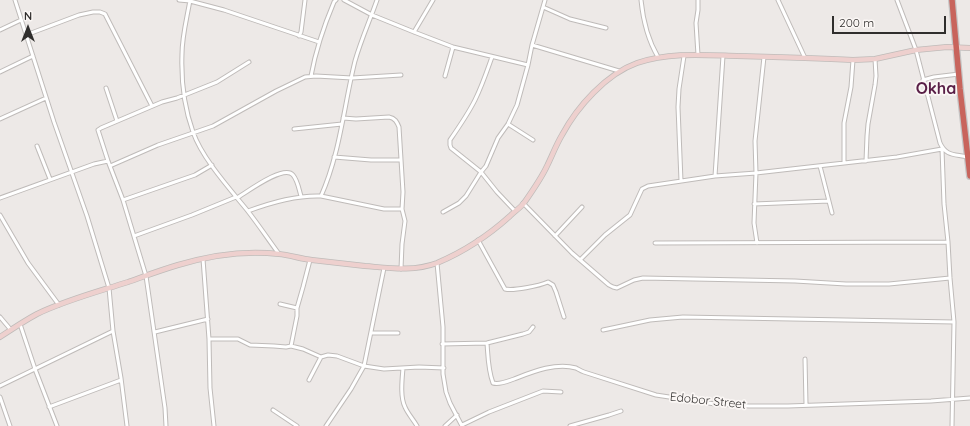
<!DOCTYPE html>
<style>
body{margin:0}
#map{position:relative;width:970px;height:426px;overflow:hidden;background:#ede9e7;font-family:Quicksand,sans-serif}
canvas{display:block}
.north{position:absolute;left:8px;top:8px;width:40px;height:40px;-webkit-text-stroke:3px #fbf7f5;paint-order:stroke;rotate:0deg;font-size:11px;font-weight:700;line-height:16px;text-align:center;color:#302e2d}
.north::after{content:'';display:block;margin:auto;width:14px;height:18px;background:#302e2d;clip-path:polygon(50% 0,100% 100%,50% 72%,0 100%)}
.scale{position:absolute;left:832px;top:16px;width:114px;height:18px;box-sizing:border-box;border:2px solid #302e2d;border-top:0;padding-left:5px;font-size:12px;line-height:14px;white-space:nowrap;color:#302e2d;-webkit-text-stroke:3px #fbf7f5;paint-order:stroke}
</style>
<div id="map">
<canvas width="970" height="426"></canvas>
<div class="north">N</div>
<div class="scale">200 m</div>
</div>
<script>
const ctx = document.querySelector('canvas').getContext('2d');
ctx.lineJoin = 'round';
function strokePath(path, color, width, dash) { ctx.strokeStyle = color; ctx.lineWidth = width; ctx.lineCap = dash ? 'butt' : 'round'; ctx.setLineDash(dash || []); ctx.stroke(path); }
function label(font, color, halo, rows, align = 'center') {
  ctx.font = font + ' Quicksand,sans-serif'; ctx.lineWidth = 3.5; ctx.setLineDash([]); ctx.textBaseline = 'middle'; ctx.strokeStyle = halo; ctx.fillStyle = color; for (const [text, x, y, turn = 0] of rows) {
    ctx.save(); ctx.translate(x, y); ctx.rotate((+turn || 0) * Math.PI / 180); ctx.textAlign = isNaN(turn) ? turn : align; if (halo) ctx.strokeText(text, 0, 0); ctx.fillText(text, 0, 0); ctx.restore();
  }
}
const street = new Path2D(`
 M15 0 54 122 87 216 109 288 113 331 121 378 127 426
 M179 0 190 1 224 10 319 42
 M190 0C187 18 182 36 182 54 181 81 184 107 193 132 202 158 229 188 247 210 258 224 268 239 279 254
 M344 0 372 15 414 32 453 47 528 65
 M641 0C643 20 648 40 658 57
 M698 0V10L696 23 698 55
 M778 0 805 58
 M897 0 916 50 940 143C946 156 954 154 967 157
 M543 7 570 19 606 28
 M0 30 21 20
 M414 32 433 0
 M26 35 79 15 93 12H100L105 14 152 106
 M299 36 301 32 305 0
 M532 45 619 71
 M0 72 33 56
 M311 76C316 49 323 28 334 2L336 0
 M445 76 453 47
 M923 80 934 77 959 74
 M106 88 117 121
 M343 118 356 119 389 117C395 118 397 122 399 127L403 192 402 209 405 221 402 244 401 269
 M0 119 46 98
 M508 124 533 140
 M294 129 342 124
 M37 146 50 179
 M334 157 371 160H401
 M866 161 867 136 868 124 875 85 876 76 875 59
 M844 163V123L851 87 853 60
 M110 166 158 145 213 126 276 91 305 77 316 76 352 78 401 75
 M820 166 832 213
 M715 176 723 56
 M681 181 678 107 679 89 684 56
 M321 196C340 154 344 105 355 61 361 40 370 20 377 0
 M0 198 94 164 108 161
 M237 198C247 192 284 164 293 175 298 181 299 190 301 196
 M123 200 195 175 212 165
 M523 203 572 253 609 285 613 287 617 288 634 280 643 278 795 281 846 284H889L950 278
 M754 204 829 201
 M248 211C272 202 296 195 321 196L384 209H402
 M515 211 497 192 481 172 486 166 498 138 508 124 517 105 528 65 532 45 545 0
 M443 212 459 203 466 196 481 172 451 148 450 145V140C459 127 468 114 475 100 482 86 487 71 492 57
 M0 215 28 263 59 305
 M134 236 192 215 236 197
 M555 236 582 207
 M478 240 505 289C513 291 539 286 548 282L553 285 556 292 564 317
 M655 243 948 242
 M757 243 754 223 756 173 755 141 764 57
 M203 259 209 339 210 388 214 426
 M310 260 303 287 297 308V316L291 346 303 349 321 357 328 355 337 356 364 366 384 369 419 367 444 368
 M580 260 605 235 630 215 642 189 648 186 715 176 756 173 897 157 942 149 944 204 948 242 950 278 954 322 952 426
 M437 263 443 327V374L446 392 450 403 462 426
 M280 304 297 308
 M0 317 11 330
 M20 324 35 369 57 426
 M603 330 650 320 683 317 954 322
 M155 332 208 319
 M371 333H398
 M209 339H238L250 345 274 346 286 347 291 346
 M487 343C488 356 488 370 493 383 500 385 508 381 514 379 532 372 556 362 576 368 578 369 581 371 584 372L656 395 715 404 749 406H788L931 401 970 398
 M442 344 487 343 523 334 529 332 533 327
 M805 359 806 404
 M403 368C402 380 400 397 405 407 408 414 413 419 417 426
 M309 380 321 357
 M0 386 113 331
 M0 397 10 426
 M49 407 121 380
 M273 410 297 426
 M462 425 489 412 543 391 561 392
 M166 426 165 408 146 276 123 200 108 161 98 130 101 128 162 102 177 98 217 82 249 62
 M326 426 351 389 364 366 384 268
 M445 426 457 415
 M570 426 609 415 621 411`);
const secondary = new Path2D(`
 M0 337C12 329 24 321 37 314 66 300 97 292 128 282 145 276 161 270 178 265 211 255 245 250 279 254 290 255 301 259 312 260 330 262 347 264 365 266 389 268 413 272 437 263 463 252 489 235 510 216 514 212 520 208 524 203 531 193 542 177 547 166 552 156 556 145 562 135 577 107 606 74 637 63 669 52 704 55 737 56 776 57 815 58 853 60L875 59 916 50 947 47 970 48`);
const highway = new Path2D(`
 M952 0 960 89 970 176`);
const streetNames = [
 ["Edobor Street",708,401,6]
];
const districtNames = [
 ["Okha",936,89]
];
strokePath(street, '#bfbbb9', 5);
strokePath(secondary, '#bfbbb9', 6);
strokePath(highway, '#c5c4c4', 8);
strokePath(street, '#fff', 3);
strokePath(secondary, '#eed0ce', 4.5);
strokePath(highway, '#c8645c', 5.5);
label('12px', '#302e2d', '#fbf7f5', streetNames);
label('bold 16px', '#591f47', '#fbf7f5', districtNames);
</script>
